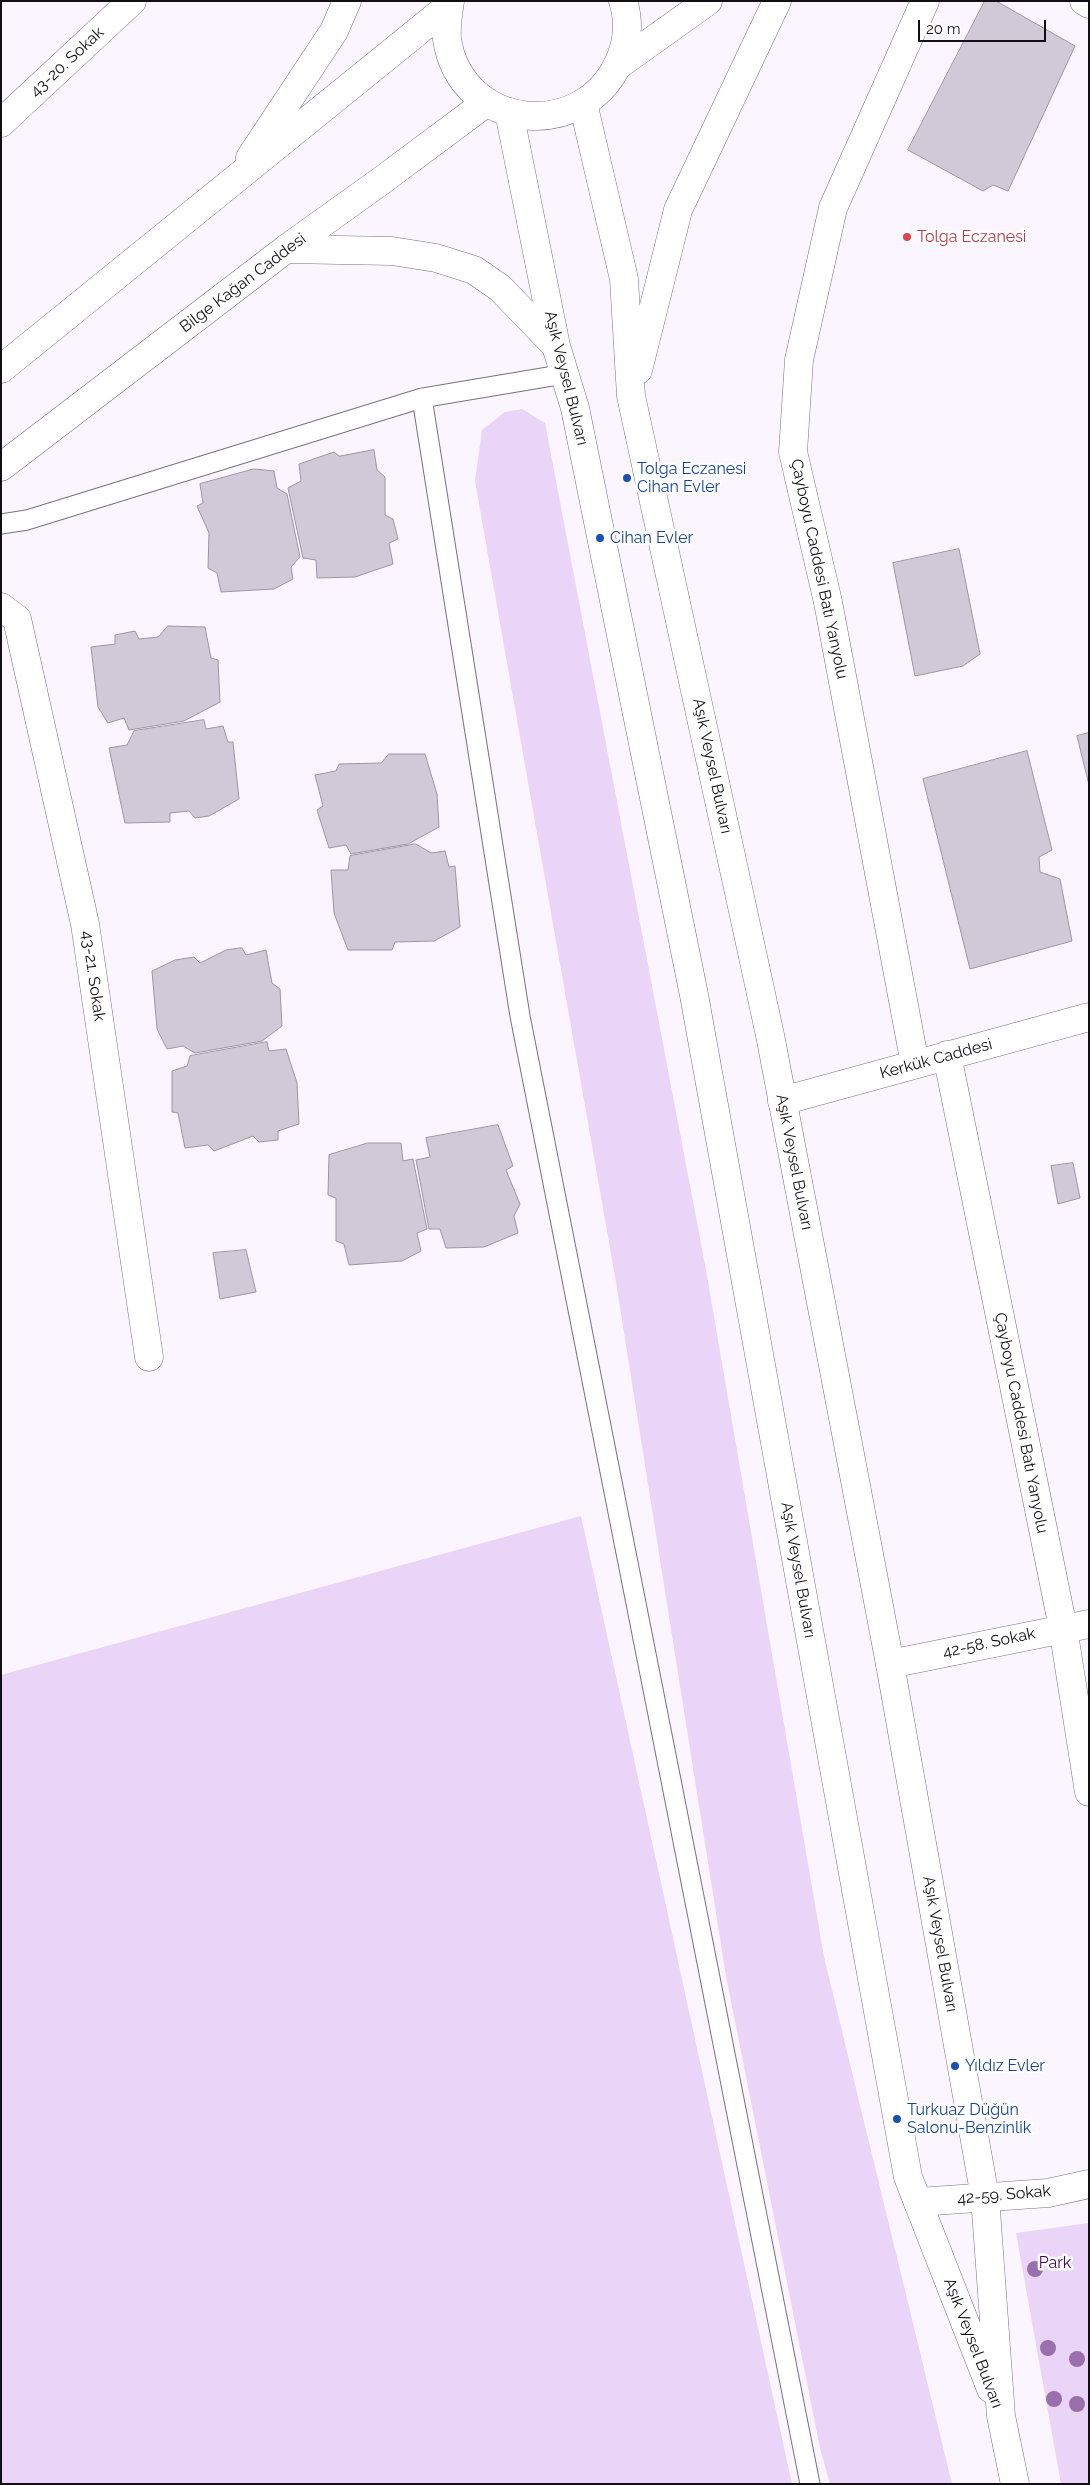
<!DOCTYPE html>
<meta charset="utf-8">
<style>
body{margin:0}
#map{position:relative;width:1090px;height:2485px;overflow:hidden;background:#fbf5ff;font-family:Raleway,sans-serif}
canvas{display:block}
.frame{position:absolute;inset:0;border:2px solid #120f14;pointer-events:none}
.scale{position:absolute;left:918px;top:20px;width:128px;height:22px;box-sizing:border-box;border:2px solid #120f14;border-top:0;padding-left:6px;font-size:15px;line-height:18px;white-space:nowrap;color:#120f14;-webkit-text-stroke:4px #fff;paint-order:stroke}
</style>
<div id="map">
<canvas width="1090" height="2485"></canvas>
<div class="frame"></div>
<div class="scale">20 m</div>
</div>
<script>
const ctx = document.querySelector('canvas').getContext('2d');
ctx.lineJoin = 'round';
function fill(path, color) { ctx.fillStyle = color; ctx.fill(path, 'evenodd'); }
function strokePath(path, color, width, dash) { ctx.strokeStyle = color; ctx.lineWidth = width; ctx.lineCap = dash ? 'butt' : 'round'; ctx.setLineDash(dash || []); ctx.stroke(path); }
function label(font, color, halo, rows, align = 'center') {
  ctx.font = font + ' Raleway,sans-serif'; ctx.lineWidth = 5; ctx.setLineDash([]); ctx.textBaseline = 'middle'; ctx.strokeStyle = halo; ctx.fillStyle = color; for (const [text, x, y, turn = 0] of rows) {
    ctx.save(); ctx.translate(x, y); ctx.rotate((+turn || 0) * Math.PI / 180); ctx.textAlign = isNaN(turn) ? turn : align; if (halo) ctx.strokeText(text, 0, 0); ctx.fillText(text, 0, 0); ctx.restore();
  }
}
const green = new Path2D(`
 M522 409 545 423 706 1270 824 1957 952 2484H830L820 2448 726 1976 616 1282 475 481 482 430 505 412Z
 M581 1516 792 2484H1V1675Z
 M1089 2223V2484H1061L1016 2233Z`);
const building = new Path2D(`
 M985 1H996L1075 46 1008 191 993 185 983 191 908 150Z
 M374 450 377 470 385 477V515L393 519 398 539 389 543 393 564 355 577 317 578 316 560 303 558 288 488 301 481 299 464 334 452 339 456Z
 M254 469 274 471 277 488 287 494 300 557 291 567 293 579 274 589 221 592 217 573 208 568 209 533 197 506 203 503 200 484Z
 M959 549 980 654 963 666 915 676 893 563Z
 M168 626 205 627 211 658 218 660 220 702 184 721 129 730 124 718 108 723 98 707 91 647 115 644V635L135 631 139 639 158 637Z
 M204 720 206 729 223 726 228 742H233L239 799 209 816 195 818 189 811 170 813V822L125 823 109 748 127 745 134 731Z
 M1089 733V785L1077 736Z
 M1027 751 1052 850 1039 857 1040 872 1060 879 1072 941 970 969 923 779Z
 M389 754H425L437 794 439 827 408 844 351 854 346 845 329 848 317 810 323 806 315 775 336 771 339 764 381 763Z
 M416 844 431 853 445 851 449 867 455 866 460 927 434 941 395 942 392 950H348L334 913 331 870H348L350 856Z
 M242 948 246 955 266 950 272 983 280 989 282 1026 262 1041 195 1053 183 1046 167 1049 157 1029 152 971 175 960 194 957 200 963 226 950Z
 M267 1042 269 1051 286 1049 297 1083 299 1124 278 1131V1140L259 1142 253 1136 214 1151 208 1145 185 1148 178 1113 172 1112V1071L187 1066 190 1056Z
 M498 1125 513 1166 506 1170 520 1204 514 1216 518 1233 484 1247 446 1248 440 1229H429L419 1176 416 1160 430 1157 426 1138Z
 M368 1143H401L403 1161 413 1159 427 1229 417 1233 421 1251 402 1261 349 1265 344 1244 336 1241V1198L328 1195 329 1155Z
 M1073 1163 1080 1198 1058 1204 1051 1166Z
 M246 1250 256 1292 220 1299 213 1253Z`);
const service = new Path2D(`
 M422 398 520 1016 810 2484
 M1 524 27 520 422 398 565 374`);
const minor = new Path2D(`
 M1084 1 1089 4
 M1 123 132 1
 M1 607 17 619 85 924 149 1357
 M947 1055 1063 1628 1089 1792
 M915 1064 828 602 793 452 799 360 833 208 925 1
 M782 1101 1089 1017
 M890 1664 1089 1624
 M918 2202 1048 2193 1089 2184`);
const tertiary = new Path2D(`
 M617 66 708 1
 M583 103 624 279 631 396 770 1035 890 1664 985 2197 1001 2416 1015 2484
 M509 112 556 346 575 408 694 995 908 2177 991 2389
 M286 249 392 251 436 258 474 270 500 288 556 346
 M638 370 678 210 777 1`);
const secondary = new Path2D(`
 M450 1C448 14 446 26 447 39 461 132 587 144 621 57 628 40 629 19 623 1
 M250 158 334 31 347 1
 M1 369 449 6
 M1 467 286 249 381 181 487 102`);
const trees = [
 [1035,2269],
 [1048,2348],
 [1077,2359],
 [1054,2399],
 [1077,2404]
];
const markers = [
 [907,237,5,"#e0444e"],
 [627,478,5,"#1a4fb4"],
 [600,538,5,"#1a4fb4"],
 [955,2066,5,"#1a4fb4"],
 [897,2119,5,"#1a4fb4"]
];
const streetNames = [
 ["43-20. Sokak",67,62,-43],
 ["Bilge Kağan Caddesi",243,283,-37],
 ["Aşık Veysel Bulvarı",566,378,76],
 ["Çayboyu Caddesi Batı Yanyolu",819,569,78],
 ["Aşık Veysel Bulvarı",712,766,78],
 ["43-21. Sokak",93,976,82],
 ["Kerkük Caddesi",936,1059,-15],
 ["Aşık Veysel Bulvarı",794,1162,79],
 ["Çayboyu Caddesi Batı Yanyolu",1021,1423,79],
 ["Aşık Veysel Bulvarı",798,1570,80],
 ["42-58. Sokak",989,1643,-12],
 ["Aşık Veysel Bulvarı",940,1944,80],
 ["42-59. Sokak",1004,2195,-5],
 ["Aşık Veysel Bulvarı",973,2343,69]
];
const healthNames = [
 ["Tolga Eczanesi",917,237]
];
const transitNames = [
 ["Tolga Eczanesi",637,469],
 ["Cihan Evler",637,487],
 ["Cihan Evler",610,538],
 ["Yıldız Evler",965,2066],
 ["Turkuaz Düğün",907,2110],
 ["Salonu-Benzinlik",907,2128]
];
const parkNames = [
 ["Park",1055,2263]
];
fill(green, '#ead4f8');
fill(building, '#d1c8d8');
strokePath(building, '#9e95a4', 1);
strokePath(service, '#7a7280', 21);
strokePath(minor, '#7a7280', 29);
strokePath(tertiary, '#7a7280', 29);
strokePath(secondary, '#7a7280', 29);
strokePath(service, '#fff', 19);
strokePath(minor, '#fff', 28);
strokePath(tertiary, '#fff', 28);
strokePath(secondary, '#fff', 28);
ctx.fillStyle = '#9970ab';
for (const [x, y] of trees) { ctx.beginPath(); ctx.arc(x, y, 8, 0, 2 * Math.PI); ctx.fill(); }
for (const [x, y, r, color] of markers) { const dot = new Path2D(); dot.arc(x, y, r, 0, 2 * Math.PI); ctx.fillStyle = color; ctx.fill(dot); strokePath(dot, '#fff', 2); }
label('16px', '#120f14', '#fff', streetNames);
label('16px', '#be3a42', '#fff', healthNames, 'left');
label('16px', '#164399', '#fff', transitNames, 'left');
label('16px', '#490366', '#fff', parkNames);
</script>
